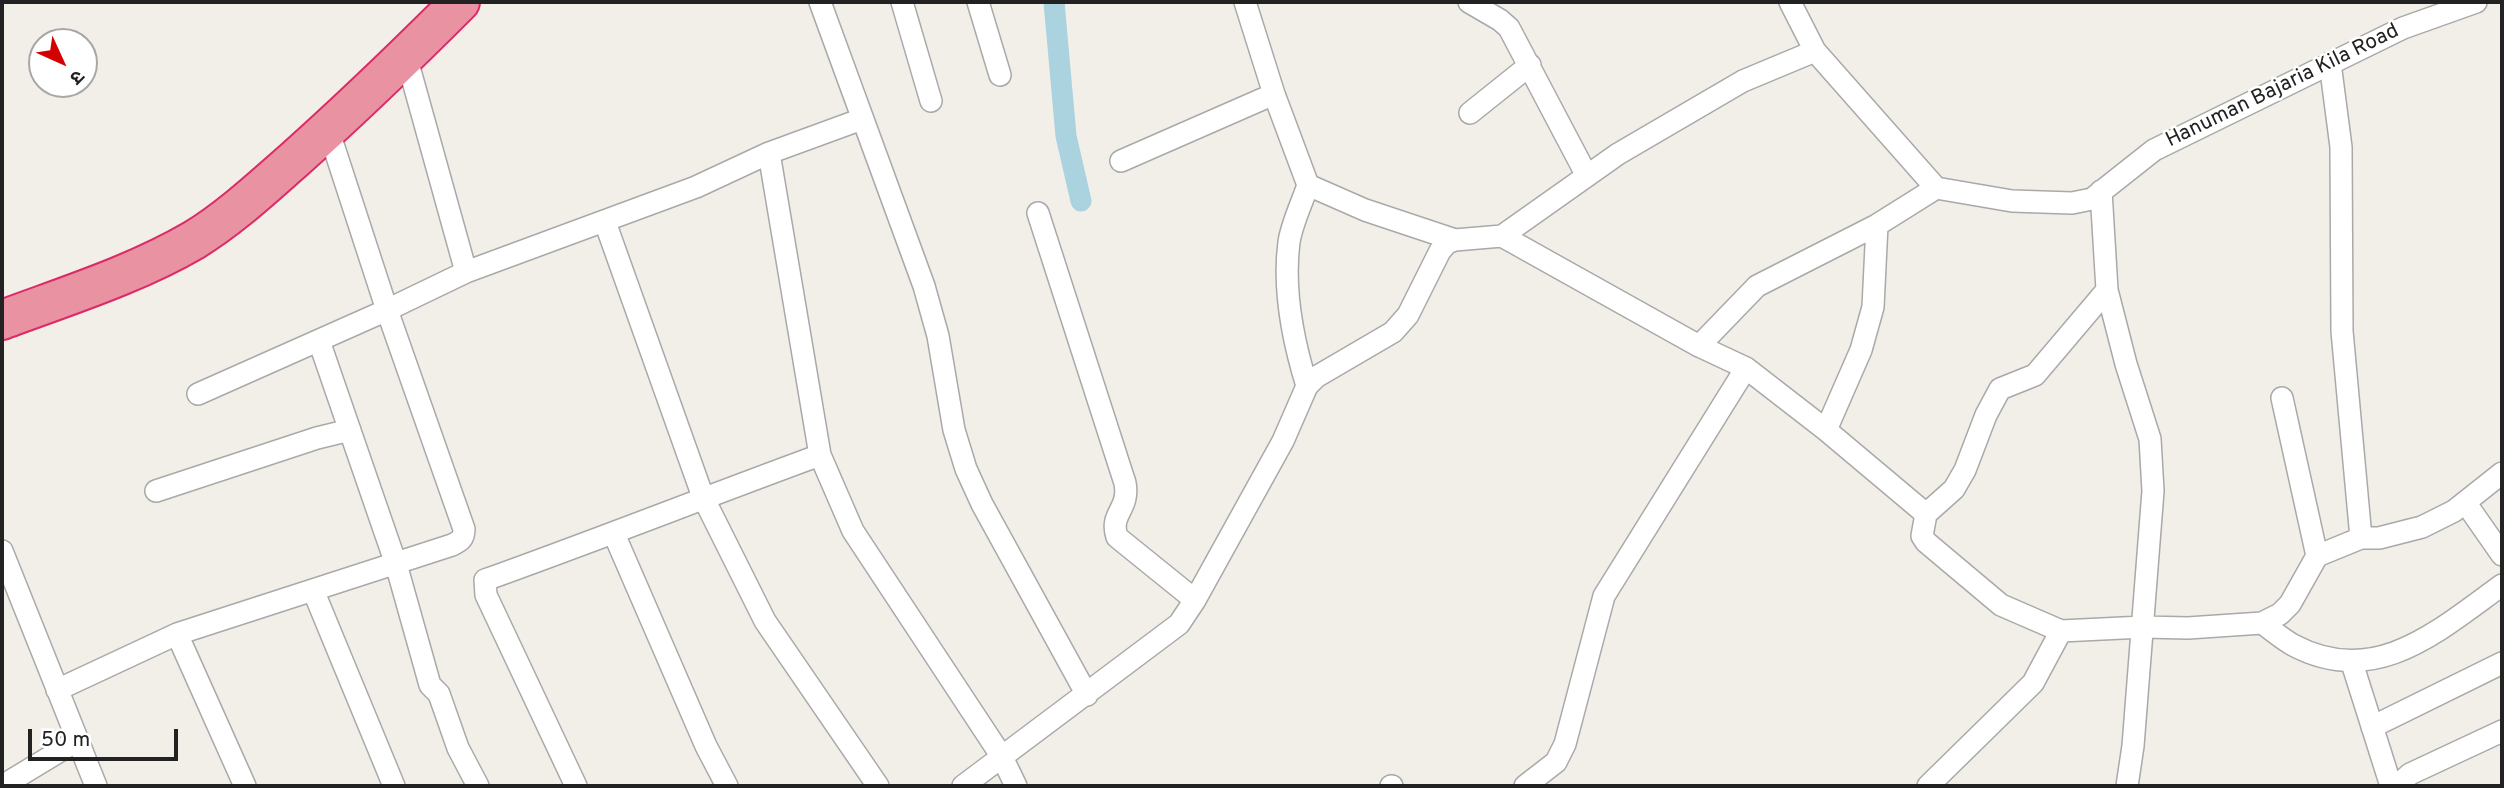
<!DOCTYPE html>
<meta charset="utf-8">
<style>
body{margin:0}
#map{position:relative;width:2504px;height:788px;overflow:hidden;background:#f2efe9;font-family:Overpass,"Noto Sans Devanagari",sans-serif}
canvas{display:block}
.frame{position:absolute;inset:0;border:4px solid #222;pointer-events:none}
.north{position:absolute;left:28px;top:28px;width:70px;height:70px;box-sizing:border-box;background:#fff;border:2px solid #a7a7a7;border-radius:50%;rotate:135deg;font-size:19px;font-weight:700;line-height:28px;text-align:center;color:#222}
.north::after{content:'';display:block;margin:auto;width:24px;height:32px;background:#d40000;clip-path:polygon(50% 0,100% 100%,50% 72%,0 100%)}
.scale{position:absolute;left:28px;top:729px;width:150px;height:32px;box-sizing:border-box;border:4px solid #222;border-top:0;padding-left:9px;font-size:21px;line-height:24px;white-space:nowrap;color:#222;-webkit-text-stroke:5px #fff;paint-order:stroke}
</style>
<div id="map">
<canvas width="2504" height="788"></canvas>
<div class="frame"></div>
<div class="north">उ</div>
<div class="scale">50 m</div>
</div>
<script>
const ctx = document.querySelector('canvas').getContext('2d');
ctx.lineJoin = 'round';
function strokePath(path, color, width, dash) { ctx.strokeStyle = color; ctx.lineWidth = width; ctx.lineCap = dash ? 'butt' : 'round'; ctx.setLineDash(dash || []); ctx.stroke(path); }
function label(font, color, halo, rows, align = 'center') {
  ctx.font = font + ' Overpass,sans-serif'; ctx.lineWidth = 5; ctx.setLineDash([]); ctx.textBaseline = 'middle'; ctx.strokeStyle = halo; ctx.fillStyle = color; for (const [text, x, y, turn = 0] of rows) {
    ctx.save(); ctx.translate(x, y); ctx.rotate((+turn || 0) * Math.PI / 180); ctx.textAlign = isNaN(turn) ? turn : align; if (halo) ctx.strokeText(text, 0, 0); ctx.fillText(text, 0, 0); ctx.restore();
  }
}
const canal = new Path2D(`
 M1054 2 1066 136 1081 201`);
const street = new Path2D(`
 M820 2 924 286 938 336 954 430 966 469 982 504 1087 695
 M902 2 931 101
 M978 2 1000 75
 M1245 2 1274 94 1308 185 1365 210 1455 240
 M1469 2 1500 20 1509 28 1587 176
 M1790 2 1815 51 1936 188 2012 201 2072 203 2092 199 2154 150 2403 28 2476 2
 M406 56 466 272
 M2330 63 2341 147 2342 331 2361 538
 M1470 113 1530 65
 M769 153 820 455 853 531 1002 757 1016 786
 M1121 161 1274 94
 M2101 191 2107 290 2126 364 2150 439 2153 491 2133 746 2127 786
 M1038 213 1125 483C1130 510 1109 513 1117 537L1195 600
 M605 222 703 497 765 621 878 786
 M1502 236 1699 346 1746 368 1826 430 1926 514 1922 536 1926 542 2001 605 2061 631 2143 627 2188 628 2262 623 2280 614 2290 604 2317 556 2361 538H2379L2422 527 2454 511 2502 473
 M319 341 396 564 430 685 439 694 458 748 478 786
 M1699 346 1757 286 1877 225 1936 188
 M1307 386C1293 341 1283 288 1289 242 1292 223 1302 203 1308 185
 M198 394 387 310 466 272 696 187 769 153 862 119
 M2282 398 2317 556
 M1826 430 1861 350 1873 307 1877 225
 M156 491 317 438 350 430
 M2465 502 2502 555
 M1926 514 1954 489 1965 470 1986 415 2000 389 2035 375 2107 290
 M614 534 706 746 727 786
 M2 551 96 786
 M313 590 394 786
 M2262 623C2272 630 2282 639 2293 645 2375 689 2438 631 2502 585
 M177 634 245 786
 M2352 663 2391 786
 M57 690 177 634 452 545C460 541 464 539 464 529L387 310 328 129
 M2372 727 2502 663
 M2 786 78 740
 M576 786 486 595 485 580C597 540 708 496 820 455
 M963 786 1179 624 1195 600 1283 441 1307 386 1316 377 1393 332 1408 315 1440 251 1447 243 1455 240 1502 236 1618 154 1743 81 1815 51
 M1391 786H1392
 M1525 786 1556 762 1565 744 1604 596 1746 368
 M1928 786 2033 683 2061 631
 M2397 786 2410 774 2502 731`);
const highway = new Path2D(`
 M2 320C66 296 134 275 194 240 230 218 262 188 294 160 351 109 406 56 460 2`);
const streetNames = [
 ["Hanuman Bajaria Kila Road",2283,87,-26]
];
strokePath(canal, '#aad3df', 21);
strokePath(street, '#a9a9a9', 24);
strokePath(highway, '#dc2a67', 42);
strokePath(street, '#fff', 21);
strokePath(highway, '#e892a2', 38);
label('21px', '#222', '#fff', streetNames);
</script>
